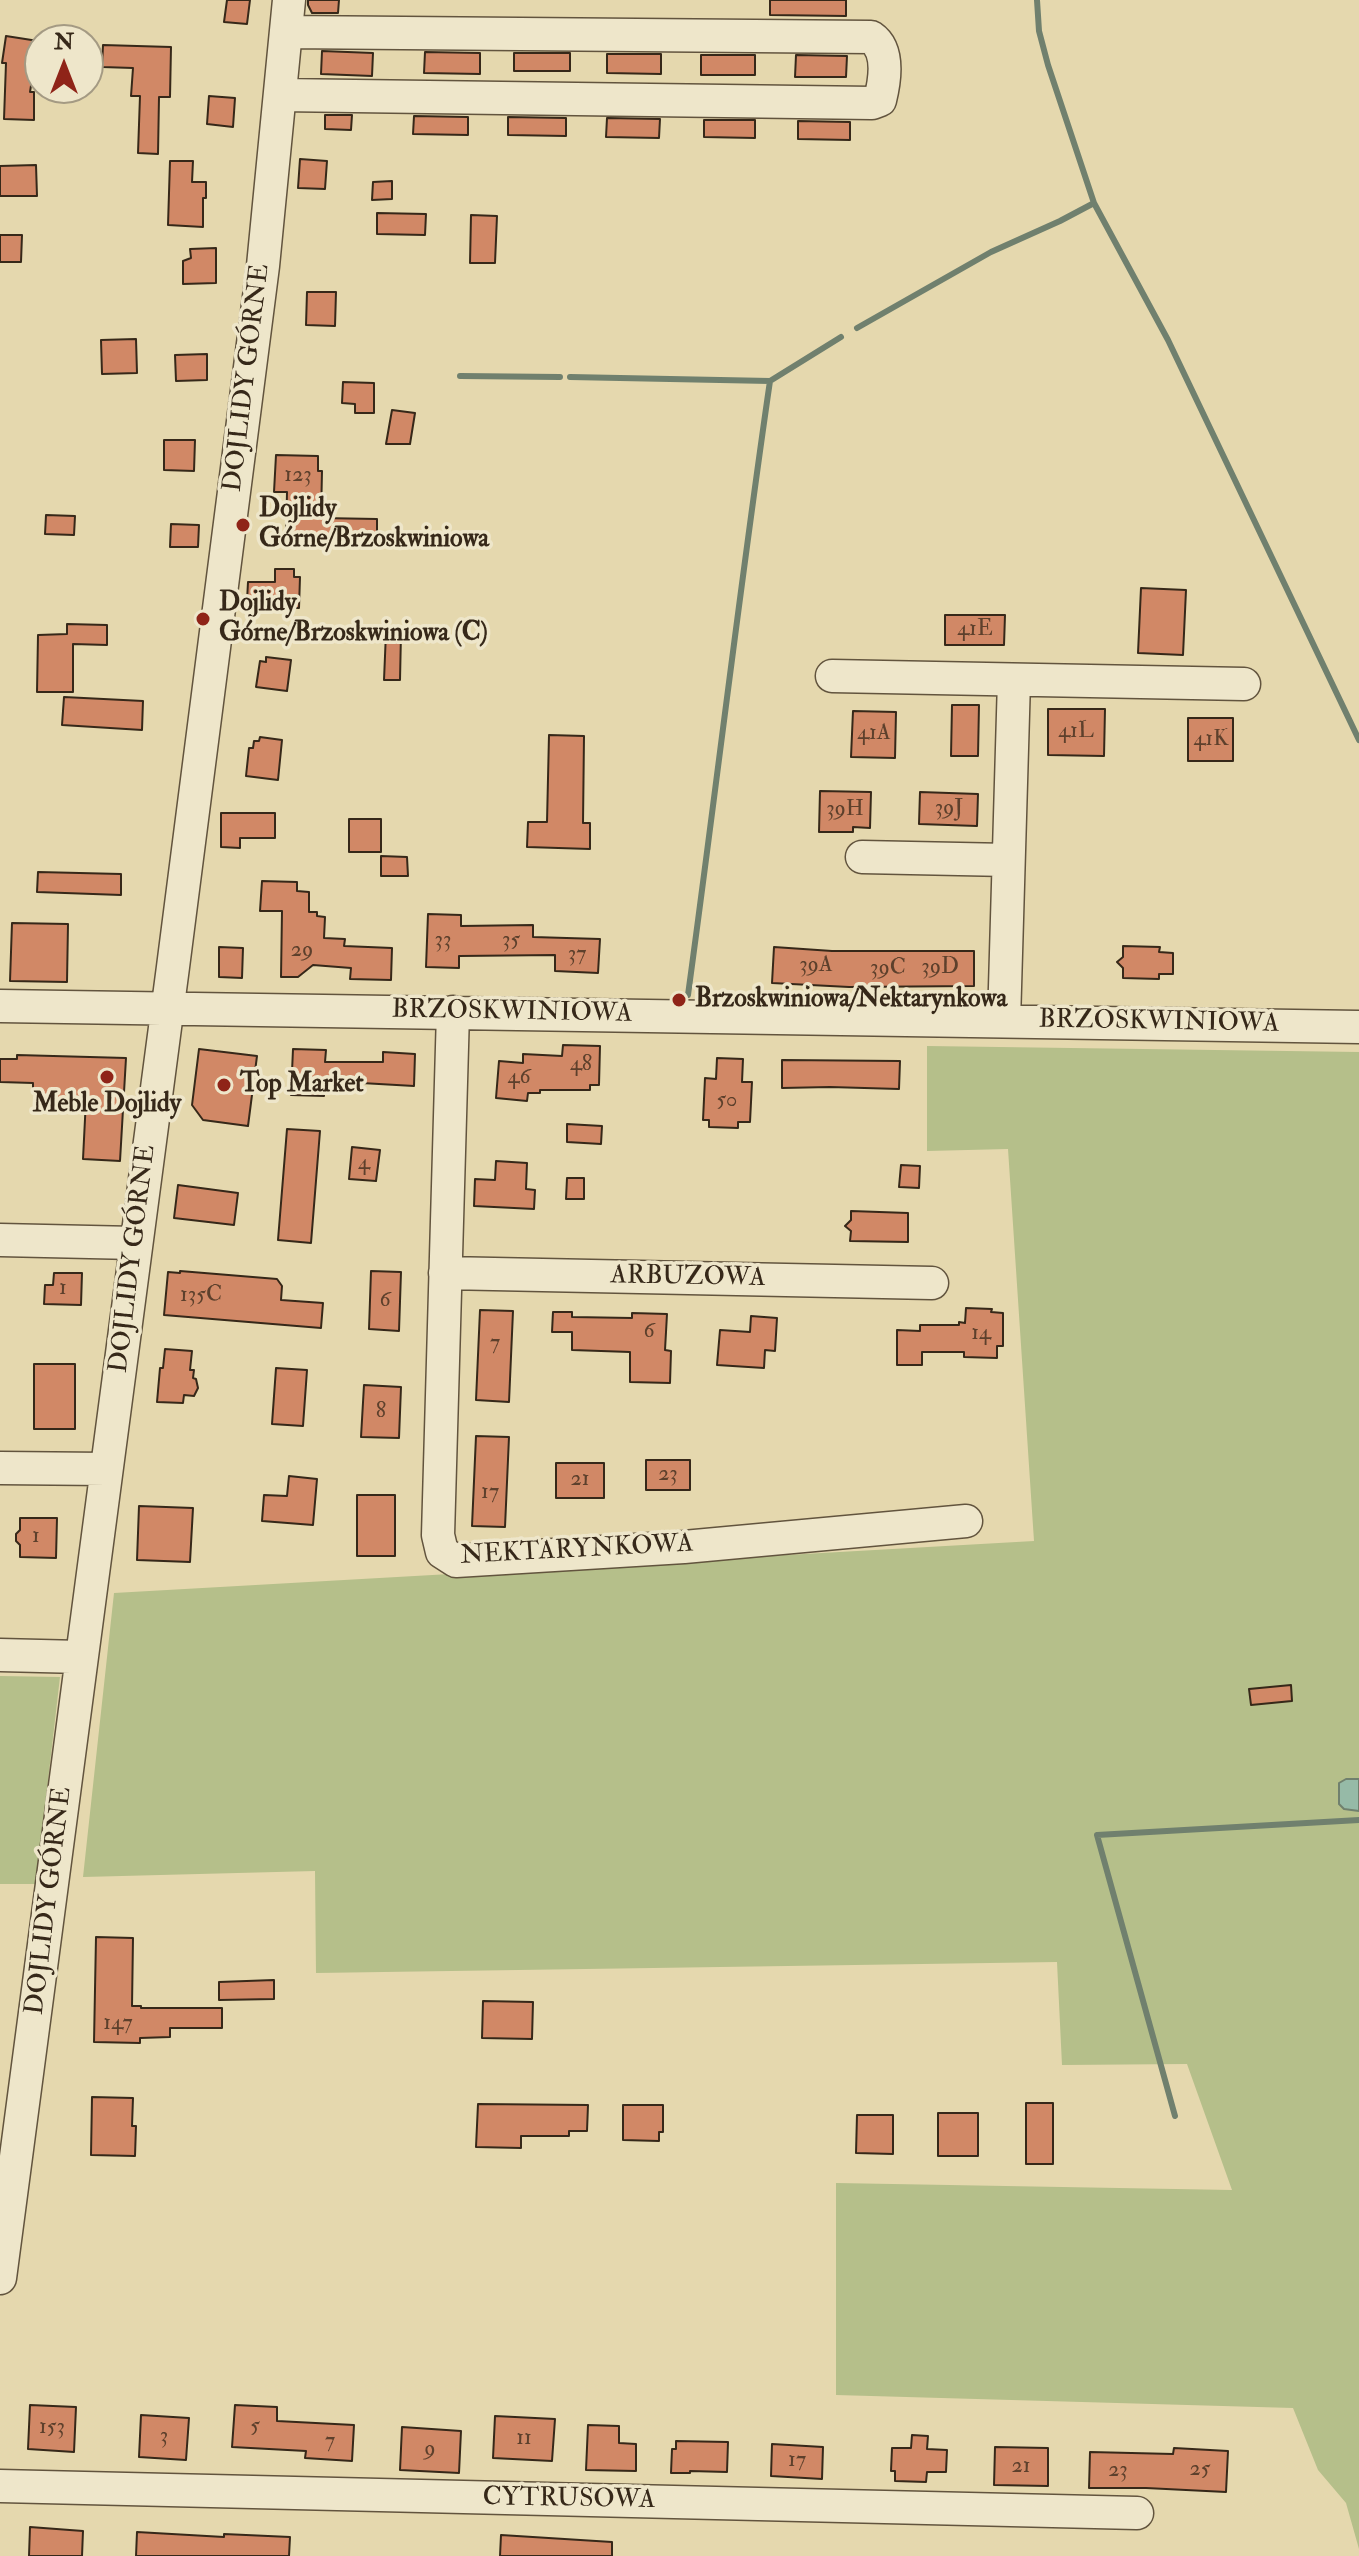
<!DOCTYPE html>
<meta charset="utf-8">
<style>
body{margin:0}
#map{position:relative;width:1359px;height:2556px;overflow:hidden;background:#e5d8ae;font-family:"IM FELL Double Pica",serif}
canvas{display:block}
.north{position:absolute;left:24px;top:24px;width:80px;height:80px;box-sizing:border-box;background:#eee6ca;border:2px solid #a49a83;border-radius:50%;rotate:0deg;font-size:22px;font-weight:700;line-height:32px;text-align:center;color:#362819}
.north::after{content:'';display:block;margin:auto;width:28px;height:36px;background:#8f2418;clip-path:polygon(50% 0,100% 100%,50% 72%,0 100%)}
</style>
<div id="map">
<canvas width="1359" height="2556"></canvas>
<div class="north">N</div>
</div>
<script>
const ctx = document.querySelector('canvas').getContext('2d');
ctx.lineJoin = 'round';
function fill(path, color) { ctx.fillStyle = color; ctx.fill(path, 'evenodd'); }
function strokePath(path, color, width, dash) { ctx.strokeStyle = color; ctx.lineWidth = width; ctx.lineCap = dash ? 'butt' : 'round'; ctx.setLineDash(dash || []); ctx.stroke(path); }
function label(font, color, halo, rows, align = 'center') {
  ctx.font = font + ' "IM FELL Double Pica",serif'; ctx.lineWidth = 7; ctx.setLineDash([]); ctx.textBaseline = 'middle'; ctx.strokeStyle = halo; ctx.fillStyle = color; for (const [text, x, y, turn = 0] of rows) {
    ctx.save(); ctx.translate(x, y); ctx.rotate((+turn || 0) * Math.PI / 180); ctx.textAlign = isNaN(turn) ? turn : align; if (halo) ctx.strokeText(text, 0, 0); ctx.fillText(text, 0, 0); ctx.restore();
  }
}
const green = new Path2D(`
 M927 1046 1359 1052V2549L1346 2503 1318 2470 1293 2408 836 2395V2183L1232 2190 1187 2064 1062 2065 1057 1962 316 1973 315 1871 83 1877 114 1593 1034 1541 1008 1149 927 1151Z
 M0 1676 60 1677 36 1884H0Z`);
const water = new Path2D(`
 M1346 1779H1359V1811L1344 1809 1339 1804V1783Z`);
const stream = new Path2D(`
 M1037 0 1039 31 1048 65 1094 203 1168 340 1359 740
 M857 328 991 252 1060 221 1094 203
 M460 376 560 377
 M570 377 770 381
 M688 995C716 790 740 586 770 381L841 337
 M1175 2116 1097 1835 1359 1820`);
const building = new Path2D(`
 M227 0H250L247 24 224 22Z
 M308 0H339L338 13H312L308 5Z
 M770 0H846V16L770 15Z
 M6 36 38 41 30 92H34V120L4 119 6 63H2Z
 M103 45 171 47 170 97H159L158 154 138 153 140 96H131L133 68 102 67Z
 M322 51 373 53 372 76 321 74Z
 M425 52 480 53V74L424 73Z
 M514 53H570V71H514Z
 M607 54H661V74L607 73Z
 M701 55H755V75H701Z
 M796 55 847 56 846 77H795Z
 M209 96 235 98 233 127 207 124Z
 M325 115H352L351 130 325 129Z
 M414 116 468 117V135L413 134Z
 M508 117 566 118V136L508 135Z
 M607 118 660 119 659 138 606 137Z
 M704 120H755V138L704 137Z
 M798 121 850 122V140L798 139Z
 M300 159 327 161 325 189 298 188Z
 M170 161H193L192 182H206V198H203V227L168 225Z
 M36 165 37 196H0V166Z
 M392 181V199L372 200 373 182Z
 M377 213 426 214 425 235 377 234Z
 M471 215 497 216 495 263H470Z
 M0 235H22L21 262H0Z
 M216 248V283L183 284V261L191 258 190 249Z
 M307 292H336L335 326 306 325Z
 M136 339 137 373 102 374 101 340Z
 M207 354V380L176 381 175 355Z
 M343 382 374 383V413H355V404L342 403Z
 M392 410 415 413 410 444H386Z
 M164 440H195L194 471 164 470Z
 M276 455 318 456V471H322L321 518 377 519V544L286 545 287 492H274Z
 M46 515 75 516 74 535 45 534Z
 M171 524 199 525 198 547H170Z
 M275 569H294V577H300L299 608 267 607V601H247L248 582H275Z
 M1141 588 1186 590 1183 655 1138 653Z
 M945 615H1005L1004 645H945Z
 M67 624 107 625V645L73 644V692H37L38 635 67 634Z
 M386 632 401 633 400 680H384Z
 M266 657 291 660 287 691 256 687 260 661 266 662Z
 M64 697 143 701 142 730 62 725Z
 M952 705H979L978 756H951Z
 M1048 709H1105L1104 756 1048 755Z
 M853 711 896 712 895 758 851 757Z
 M1188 718H1233V761H1188Z
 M549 735 584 736 583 823H590V849L527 847 528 822H547Z
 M260 737 282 740 278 780 246 776 249 748H253L254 741H259Z
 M820 791 871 792 870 828 853 827V832H819Z
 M920 792 978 794 977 826 919 824Z
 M221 813H275V838H240V848L221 847Z
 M349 819H381V852H349Z
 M381 856 407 857 408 876H381Z
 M38 872 121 874V895L37 892Z
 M262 881 297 882V891L309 892V912H317V916L325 917 324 938 345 939 344 946 392 948 391 980 350 979 351 968 313 965 298 977H281L282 911H260Z
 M428 914 461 915V926L533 925V937L600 939 598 973 555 971V955L459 956V968L426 967Z
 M12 923 68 924 67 982 10 981Z
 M1123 946 1160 947 1159 952 1173 953V974H1159V979L1123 978V968L1117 962 1123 957Z
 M219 947 243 948 242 978 219 977Z
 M774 947 832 951H974V986L849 987 772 983Z
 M563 1045 600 1046 599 1085H590V1090H540V1093H528L527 1101 496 1098 499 1061 523 1063V1054L562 1056Z
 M199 1049 257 1056 248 1126 203 1120 192 1105Z
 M293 1049 326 1050 325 1062H383V1052L415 1054 414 1086 344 1082 343 1088 324 1087V1096L291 1095Z
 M17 1055 126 1058 120 1161 83 1159 86 1099H42V1090H33V1083L0 1082V1059H17Z
 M717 1058 743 1059 742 1082H752L750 1122H738V1128L709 1127V1120H703L705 1078 716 1079Z
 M782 1060 900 1061 899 1089 830 1087 782 1088Z
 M567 1124 602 1126 601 1144 567 1142Z
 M287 1129 320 1131 311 1243 278 1240Z
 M352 1147 380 1150 376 1181 349 1179Z
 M496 1161 527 1163 526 1189 535 1190 534 1209 474 1206 475 1179 495 1180Z
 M901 1165 920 1166 919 1188 899 1187Z
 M567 1178H584V1199H566Z
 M178 1185 238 1193 234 1225 174 1218Z
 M851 1211 908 1213V1242L850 1241 851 1231 845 1226 851 1220Z
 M180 1271 277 1279 282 1286 281 1300 323 1303 321 1328 164 1315 168 1272 180 1273Z
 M371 1271 401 1272 399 1331 369 1329Z
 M54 1273H82L81 1305 44 1304 45 1285H53Z
 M966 1308 992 1309 991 1312 1003 1313V1346H997V1358L964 1357V1352H922V1365H897V1330L920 1331V1325H959V1322L965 1323Z
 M480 1310 513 1311 509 1402 476 1400Z
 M553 1312H572V1317L632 1318V1313L667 1314 665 1350 671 1351 670 1383 630 1382V1352L572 1350V1332H552Z
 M751 1316 777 1318 775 1351 765 1350 764 1368 717 1365 720 1330 750 1332Z
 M165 1349 192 1351 190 1370H194L193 1378 196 1379 198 1388 194 1396 184 1395 183 1403 157 1402 160 1368H163Z
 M34 1364H75V1429H34Z
 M276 1368 307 1370 303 1426 272 1424Z
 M364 1385 401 1387 399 1438 361 1437Z
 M476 1436 509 1437 505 1527 472 1526Z
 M646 1460H690V1490H646Z
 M556 1463H604V1498H556Z
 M289 1476 317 1479 313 1525 262 1521 264 1495 287 1496Z
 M357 1495H395V1556H357Z
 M139 1506 193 1508 190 1562 137 1560Z
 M20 1518H57L56 1558 20 1557V1545L16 1541V1534L20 1530Z
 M1291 1685 1292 1701 1251 1705 1249 1689Z
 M96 1937 133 1938 132 2006H141V2008H222V2028H170V2037L140 2038V2043L94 2042Z
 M274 1980V1999L219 2000V1982Z
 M483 2001 533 2002 532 2039 482 2038Z
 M92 2097 133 2098 132 2126H136L135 2156 91 2155Z
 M1026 2103H1053V2164H1026Z
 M478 2104 588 2105 587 2131H569V2136H521V2148L476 2147Z
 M623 2105H663V2132H659V2141L623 2140Z
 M938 2113H978V2156H938Z
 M857 2115H893V2154L856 2153Z
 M30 2405 76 2407 74 2452 28 2449Z
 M235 2405 277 2407V2421L354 2425 352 2461 305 2458 306 2451 232 2447Z
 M141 2415 189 2418 186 2460 139 2457Z
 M495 2416 555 2419 552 2461 493 2458Z
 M588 2425 619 2426V2443L636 2444V2471L586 2470Z
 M402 2427 461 2431 459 2473 400 2470Z
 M912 2435 928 2436 927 2449 947 2450 946 2472H927L926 2482 895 2481V2471H891L892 2448H911Z
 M676 2441 728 2442 727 2472 690 2471V2473H671L672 2449H676Z
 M772 2444 823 2447 822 2479 771 2476Z
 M995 2447 1048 2448V2486L994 2485Z
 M1174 2448 1228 2451 1226 2492 1146 2488H1089L1090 2452 1173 2454Z
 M30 2527 83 2531 82 2556H29Z
 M137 2532 224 2537V2534L290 2537 289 2556H136Z
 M501 2535 612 2542V2556H500Z`);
const minor = new Path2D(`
 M280 95 872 103 880 100C885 80 890 50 871 37L286 32
 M832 676 1244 684
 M862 857 1008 860
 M0 1006 1359 1027
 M453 1012 438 1535 442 1552 456 1561 684 1547 966 1521
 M1004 1021 1014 680
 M0 1240 135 1243
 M445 1273 932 1283
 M0 1468 106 1469
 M0 1655 81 1657
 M0 2278 173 967 263 266 289 0
 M0 2486 1137 2513`);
const markers = [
 [243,525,8,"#8f2418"],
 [203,619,8,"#8f2418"],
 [679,1000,8,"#8f2418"],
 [107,1077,8,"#8f2418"],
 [224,1085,8,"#8f2418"]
];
const numberNames = [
 ["123",298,476],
 ["41E",975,630],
 ["41L",1076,732],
 ["41A",874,734],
 ["41K",1211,740],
 ["39J",949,809],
 ["39H",845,810],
 ["33",443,941],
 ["35",511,941],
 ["29",302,951],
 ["37",577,955],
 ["39A",816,966],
 ["39D",940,968],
 ["39C",888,969],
 ["48",581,1065],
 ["46",519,1078],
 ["50",727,1101],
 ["4",364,1164],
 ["1",63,1289],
 ["135C",201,1296],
 ["6",385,1301],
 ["6",649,1332],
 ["14",981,1334],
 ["7",495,1344],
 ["8",381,1412],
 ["23",668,1475],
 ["21",580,1480],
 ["17",490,1493],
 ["1",36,1537],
 ["147",118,2024],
 ["5",255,2427],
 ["153",52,2428],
 ["3",164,2437],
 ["11",524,2439],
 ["7",330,2442],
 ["9",430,2450],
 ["17",797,2461],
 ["21",1021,2467],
 ["25",1200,2470],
 ["23",1118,2471]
];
const streetNames = [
 ["DOJLIDY GÓRNE",248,378,-83],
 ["BRZOSKWINIOWA",512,1013,1],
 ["BRZOSKWINIOWA",1159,1023,1],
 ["DOJLIDY GÓRNE",134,1259,-83],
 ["ARBUZOWA",688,1278,1],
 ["NEKTARYNKOWA",577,1551,-3],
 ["DOJLIDY GÓRNE",50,1901,-83],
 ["CYTRUSOWA",569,2500,1]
];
const poiNames = [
 ["Dojlidy",259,510],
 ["Górne/Brzoskwiniowa",259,540],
 ["Dojlidy",219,604],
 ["Górne/Brzoskwiniowa (C)",219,634],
 ["Brzoskwiniowa/Nektarynkowa",695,1000],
 ["Top Market",240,1085],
 ["Meble Dojlidy",107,1105,"center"]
];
fill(green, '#b5bf8a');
fill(water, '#96baa7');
strokePath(water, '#70806e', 2);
strokePath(stream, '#70806e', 6);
fill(building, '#d18866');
strokePath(building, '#362819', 2);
strokePath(minor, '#62543e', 35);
strokePath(minor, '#eee6ca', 32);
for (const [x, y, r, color] of markers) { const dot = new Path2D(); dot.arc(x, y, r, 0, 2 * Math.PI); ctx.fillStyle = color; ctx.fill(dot); strokePath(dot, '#eee6ca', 3); }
label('22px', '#5d402c', null, numberNames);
label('26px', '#362819', '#eee6ca', streetNames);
label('bold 26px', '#362819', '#eee6ca', poiNames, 'left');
</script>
